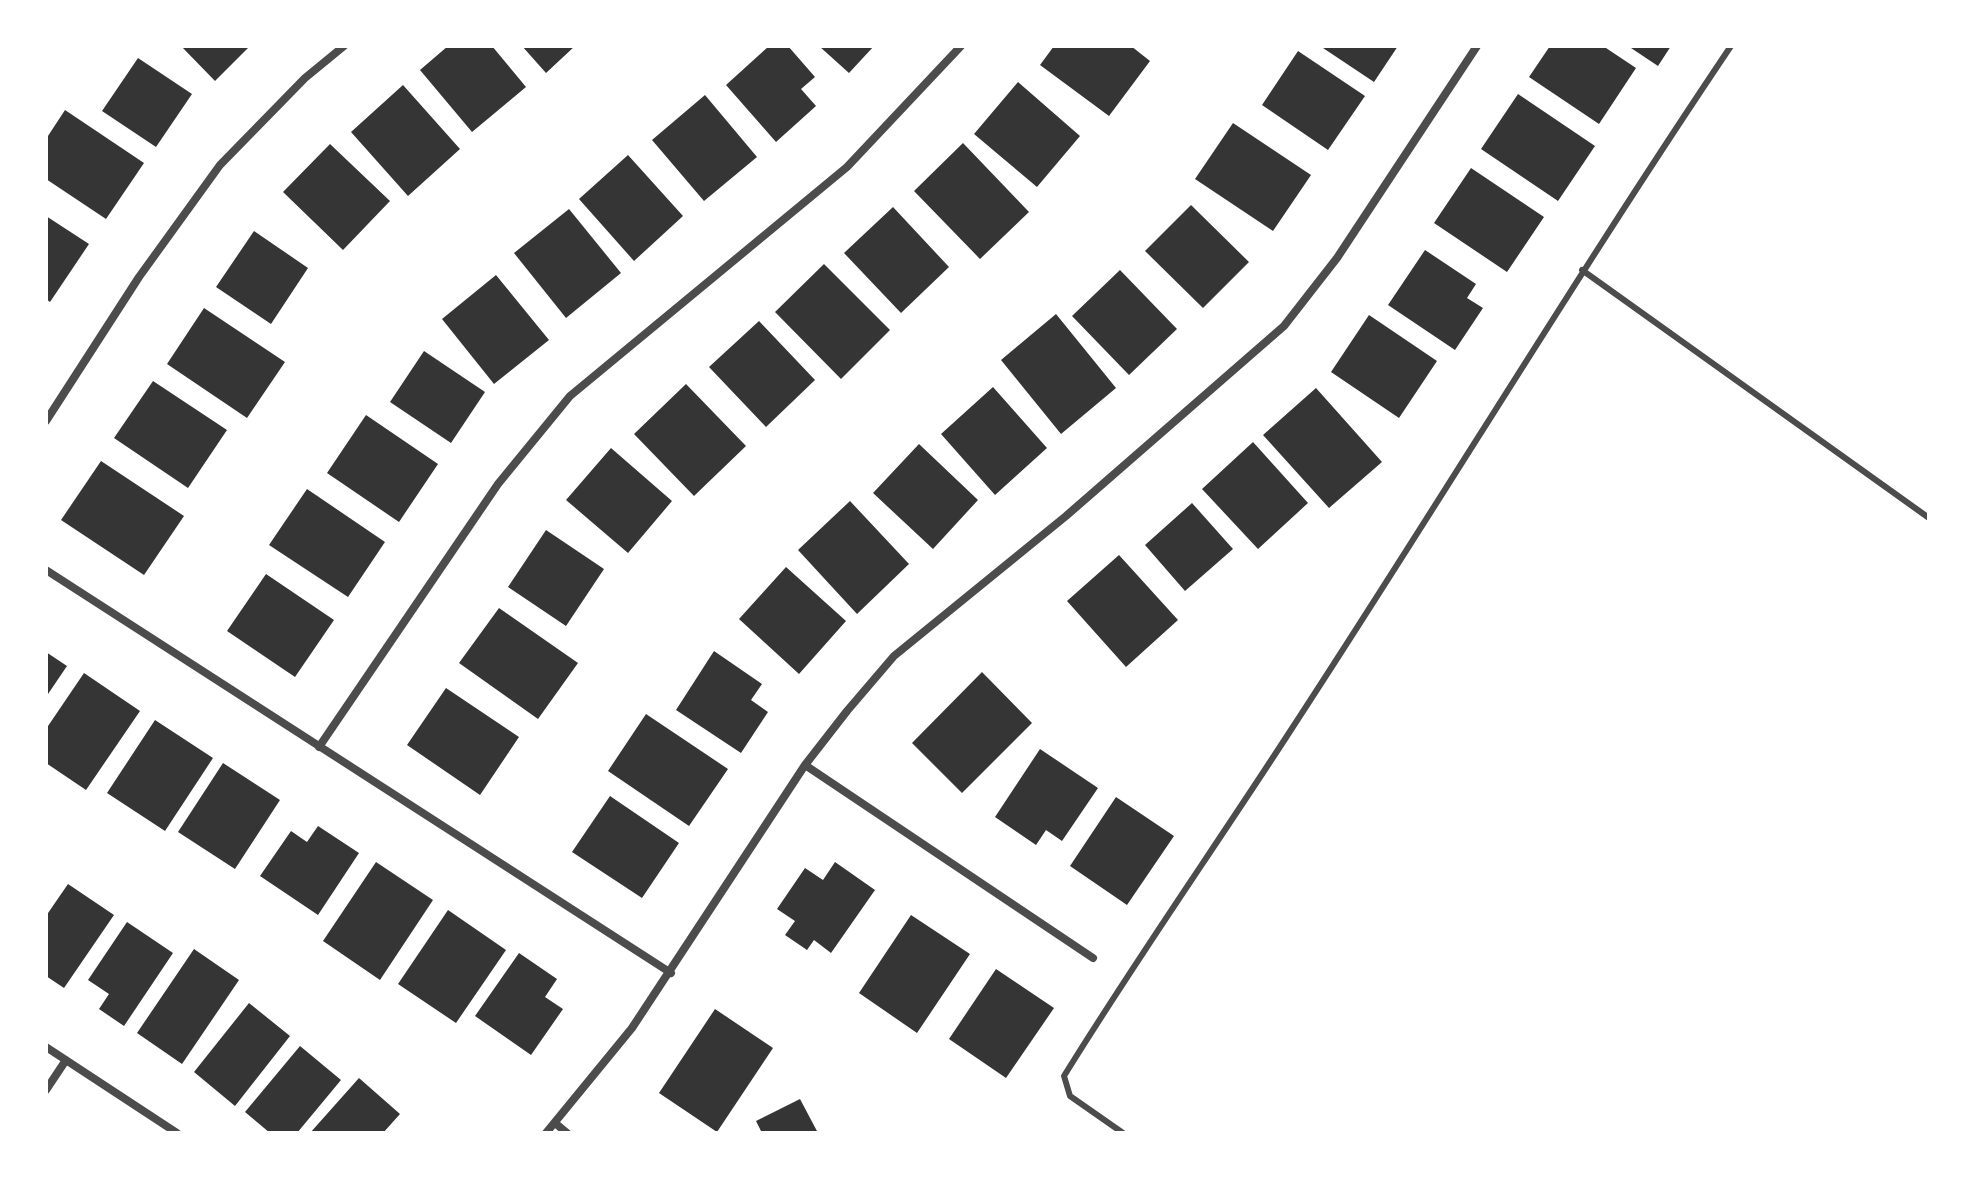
<!DOCTYPE html>
<style>
body{margin:0}
#map{position:relative;width:1975px;height:1179px;overflow:hidden;background:#fff;font-family:"Sofia Sans Condensed",sans-serif}
canvas{display:block}
.frame{position:absolute;inset:0;border:48px solid #fff;pointer-events:none}
</style>
<div id="map">
<canvas width="1975" height="1179"></canvas>
<div class="frame"></div>
</div>
<script>
const ctx = document.querySelector('canvas').getContext('2d');
ctx.lineJoin = 'round';
function fill(path, color) { ctx.fillStyle = color; ctx.fill(path, 'evenodd'); }
function strokePath(path, color, width, dash) { ctx.strokeStyle = color; ctx.lineWidth = width; ctx.lineCap = dash ? 'butt' : 'round'; ctx.setLineDash(dash || []); ctx.stroke(path); }
const building = new Path2D(`
 M181 46H250L215 81Z
 M448 46H492L526 87 472 132 420 70Z
 M522 46H575L546 73Z
 M769 46H788L815 77 801 89 816 106 776 142 726 85Z
 M819 46H874L849 73Z
 M1054 46H1131L1150 61 1109 116 1040 65Z
 M1320 46H1398L1374 82Z
 M1550 46H1603L1636 68 1599 124 1529 77Z
 M1628 46H1671L1658 66Z
 M1298 51 1365 96 1328 150 1262 105Z
 M138 58 192 94 156 147 102 111Z
 M1018 82 1080 136 1037 187 974 134Z
 M403 85 460 149 408 196 351 132Z
 M1518 94 1595 146 1558 201 1481 149Z
 M705 95 757 157 704 201 652 140Z
 M65 110 144 163 106 219 46 179V139Z
 M1233 123 1311 175 1273 231 1195 179Z
 M963 143 1029 212 980 259 914 191Z
 M330 144 390 201 343 250 283 192Z
 M628 155 683 216 634 261 579 199Z
 M1471 168 1544 217 1507 272 1434 223Z
 M1191 205 1249 262 1203 308 1145 251Z
 M893 207 949 267 901 313 844 253Z
 M569 209 621 273 566 318 514 253Z
 M46 216 89 244 50 302 46 299Z
 M254 231 308 268 271 324 216 287Z
 M1425 250 1476 284 1467 298 1483 308 1455 350 1388 305Z
 M824 264 890 330 841 379 775 312Z
 M1120 270 1177 329 1129 375 1072 316Z
 M496 275 549 340 494 384 442 319Z
 M204 308 285 362 247 418 167 364Z
 M1056 314 1116 388 1061 434 1001 360Z
 M1369 315 1437 361 1399 418 1331 372Z
 M759 321 815 380 766 427 709 367Z
 M424 351 485 392 451 443 390 402Z
 M153 381 227 430 188 488 114 438Z
 M686 384 746 446 694 496 634 434Z
 M993 387 1047 448 995 495 941 434Z
 M1316 388 1382 462 1329 508 1263 435Z
 M366 415 438 464 399 522 327 473Z
 M1253 442 1308 503 1258 549 1202 489Z
 M919 444 978 500 933 549 873 493Z
 M611 448 672 501 628 553 566 500Z
 M101 461 184 516 144 575 61 520Z
 M307 489 385 542 348 597 269 545Z
 M850 501 909 564 857 614 798 550Z
 M1192 503 1233 549 1185 591 1145 545Z
 M546 530 604 569 566 626 508 587Z
 M1119 555 1178 620 1126 667 1067 601Z
 M786 567 846 621 799 674 739 619Z
 M266 574 334 620 295 677 227 631Z
 M499 608 578 663 538 719 459 663Z
 M714 651 762 684 751 700 768 712 741 753 676 710Z
 M46 652 67 666 46 697Z
 M982 672 1032 723 962 793 912 743Z
 M84 673 140 711 86 790 46 763V729Z
 M446 688 519 737 480 795 407 745Z
 M646 714 728 769 689 826 608 771Z
 M155 720 213 758 165 831 107 793Z
 M1040 749 1098 788 1062 841 1046 830 1036 845 995 817Z
 M223 763 280 800 235 869 178 832Z
 M610 796 679 843 642 898 572 852Z
 M1116 797 1174 836 1127 905 1070 866Z
 M318 826 359 853 318 915 260 876 291 831 307 842Z
 M376 862 433 900 380 980 323 941Z
 M835 862 875 890 831 953 814 940 807 950 785 935 795 921 777 909 805 868 823 880Z
 M68 884 114 915 64 988 46 976V916Z
 M448 910 506 950 456 1023 398 984Z
 M911 915 970 954 917 1033 859 993Z
 M127 922 173 953 124 1026 99 1009 109 994 88 980Z
 M194 949 239 980 182 1064 137 1033Z
 M519 953 557 979 545 997 563 1009 531 1055 475 1016Z
 M996 969 1054 1008 1006 1078 949 1039Z
 M249 1003 290 1036 235 1106 194 1072Z
 M715 1009 773 1048 717 1132 659 1093Z
 M300 1046 341 1080 297 1133H270L245 1112Z
 M359 1078 400 1114 383 1133H310Z
 M800 1099 818 1133H762L756 1121Z`);
const service = new Path2D(`
 M1582 270 1929 518
 M1123 1133 1070 1096 1064 1076C1135 961 1213 850 1287 736 1437 507 1578 273 1731 46`);
const minor = new Path2D(`
 M46 421 139 277 220 165 305 78 344 46
 M46 570 671 973
 M319 747 498 484 570 396 847 167 961 46
 M805 765 1093 958
 M46 1047 177 1133
 M46 1090 66 1060
 M555 1123 567 1133
 M546 1133 632 1028 805 765 847 711 894 656 1066 516 1284 326 1337 258 1477 46`);
fill(building, '#353535');
strokePath(service, '#4c4c4c', 6);
strokePath(minor, '#4c4c4c', 8);
</script>
